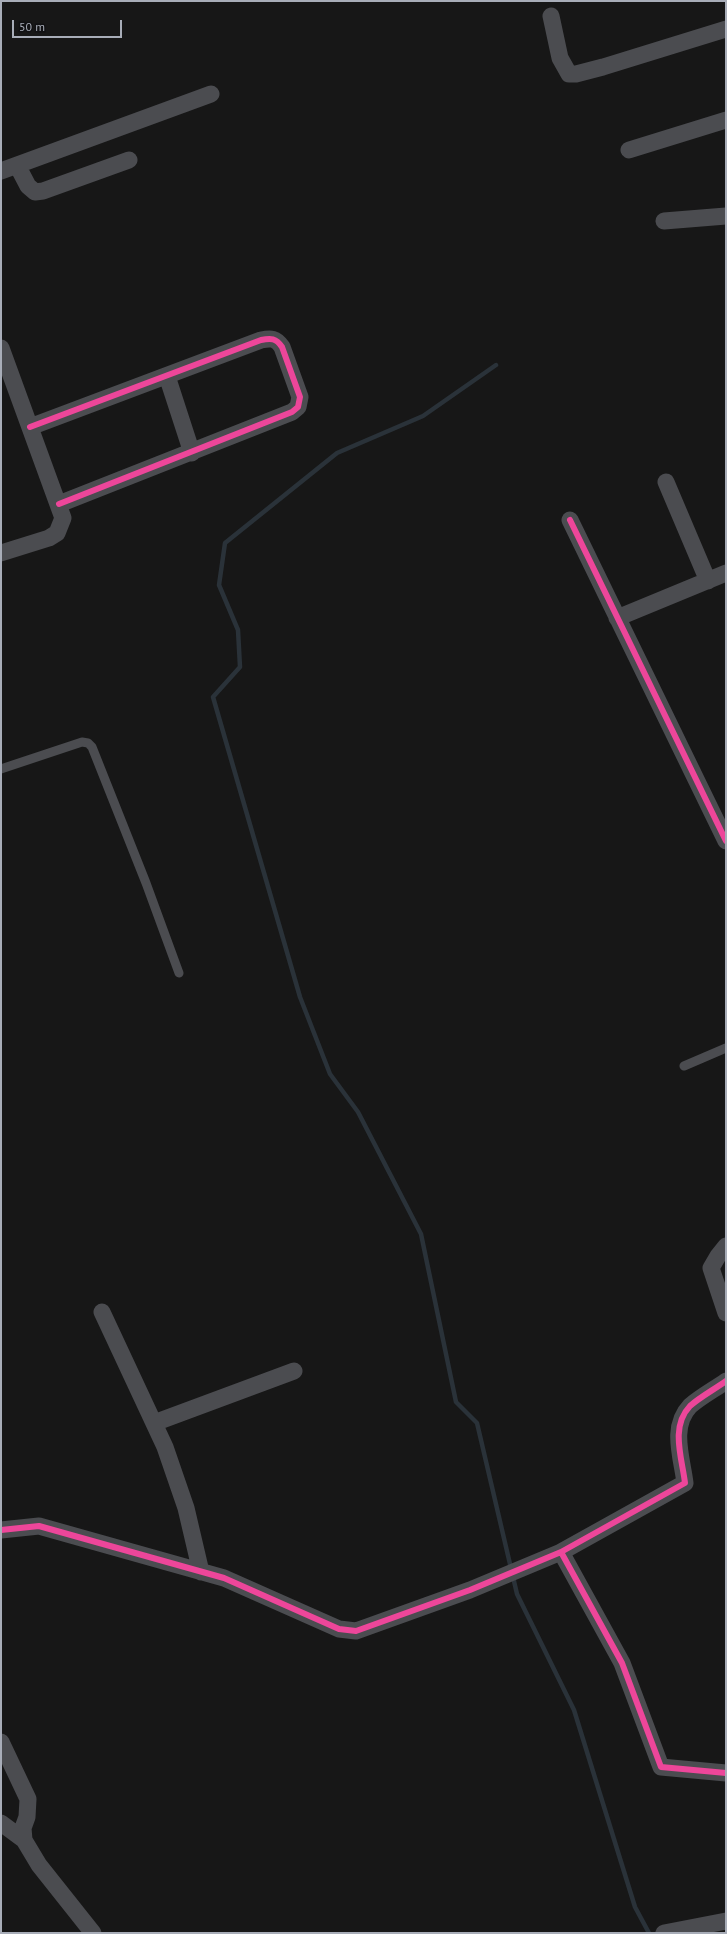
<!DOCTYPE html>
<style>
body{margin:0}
#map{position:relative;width:727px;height:1934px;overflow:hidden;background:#171717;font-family:"PT Sans",sans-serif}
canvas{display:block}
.frame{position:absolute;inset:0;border:2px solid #a8adb8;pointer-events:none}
.scale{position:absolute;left:12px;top:20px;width:110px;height:18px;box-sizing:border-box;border:2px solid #a8adb8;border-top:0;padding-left:5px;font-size:12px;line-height:14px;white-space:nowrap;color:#a8adb8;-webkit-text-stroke:3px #111113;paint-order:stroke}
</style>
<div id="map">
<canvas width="727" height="1934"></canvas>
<div class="frame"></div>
<div class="scale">50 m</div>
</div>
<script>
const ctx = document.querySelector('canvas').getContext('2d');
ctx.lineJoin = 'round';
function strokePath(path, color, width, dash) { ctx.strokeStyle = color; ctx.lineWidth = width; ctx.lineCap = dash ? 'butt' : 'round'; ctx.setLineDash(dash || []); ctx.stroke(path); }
const stream = new Path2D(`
 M496 365 423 416 337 453 225 543 219 585 238 630 240 667 213 697 300 997 330 1074 358 1112 421 1234 456 1402 477 1423 517 1594 574 1710 635 1907 649 1933`);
const service = new Path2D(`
 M1 769 82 742 88 743 92 747 146 883 179 973
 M684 1066 726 1048`);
const minor = new Path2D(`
 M551 16 560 58 569 74H576L603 67 726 29
 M629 150 726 120
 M17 165 28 186 35 192 43 191 129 160
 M1 171 211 94
 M664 221 726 216
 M1 348 63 518 57 533 49 538 1 553
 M167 376 192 453
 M30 427 261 340C271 338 276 338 282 347L300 397 298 407 292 412 59 504
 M666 482 708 581
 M570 520 726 841
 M617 618 726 573
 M726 1246 718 1256 711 1268 726 1313
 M102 1312 165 1447 186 1508 201 1572
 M726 1381C715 1389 700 1397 690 1406 670 1427 682 1458 685 1483L561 1552 622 1663 661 1767 726 1773
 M154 1423 294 1371
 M1 1530 39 1526 224 1578 339 1629 356 1631 470 1590 561 1552
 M1 1742 28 1799 27 1817 23 1828 24 1840 39 1865 93 1933
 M1 1823 24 1840
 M664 1933 726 1921`);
const cycleway = new Path2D(`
 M30 427 261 340C271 338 276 338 282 347L300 397 298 407 292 412 59 504
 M570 520 726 841
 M726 1381C715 1389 700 1397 690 1406 670 1427 682 1458 685 1483L561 1552 622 1663 661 1767 726 1773
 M1 1530 39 1526 224 1578 339 1629 356 1631 470 1590 561 1552`);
strokePath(stream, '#2a3239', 4.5);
strokePath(service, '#4b4c50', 9);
strokePath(minor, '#4b4c50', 17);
strokePath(cycleway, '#ed469a', 6);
</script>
